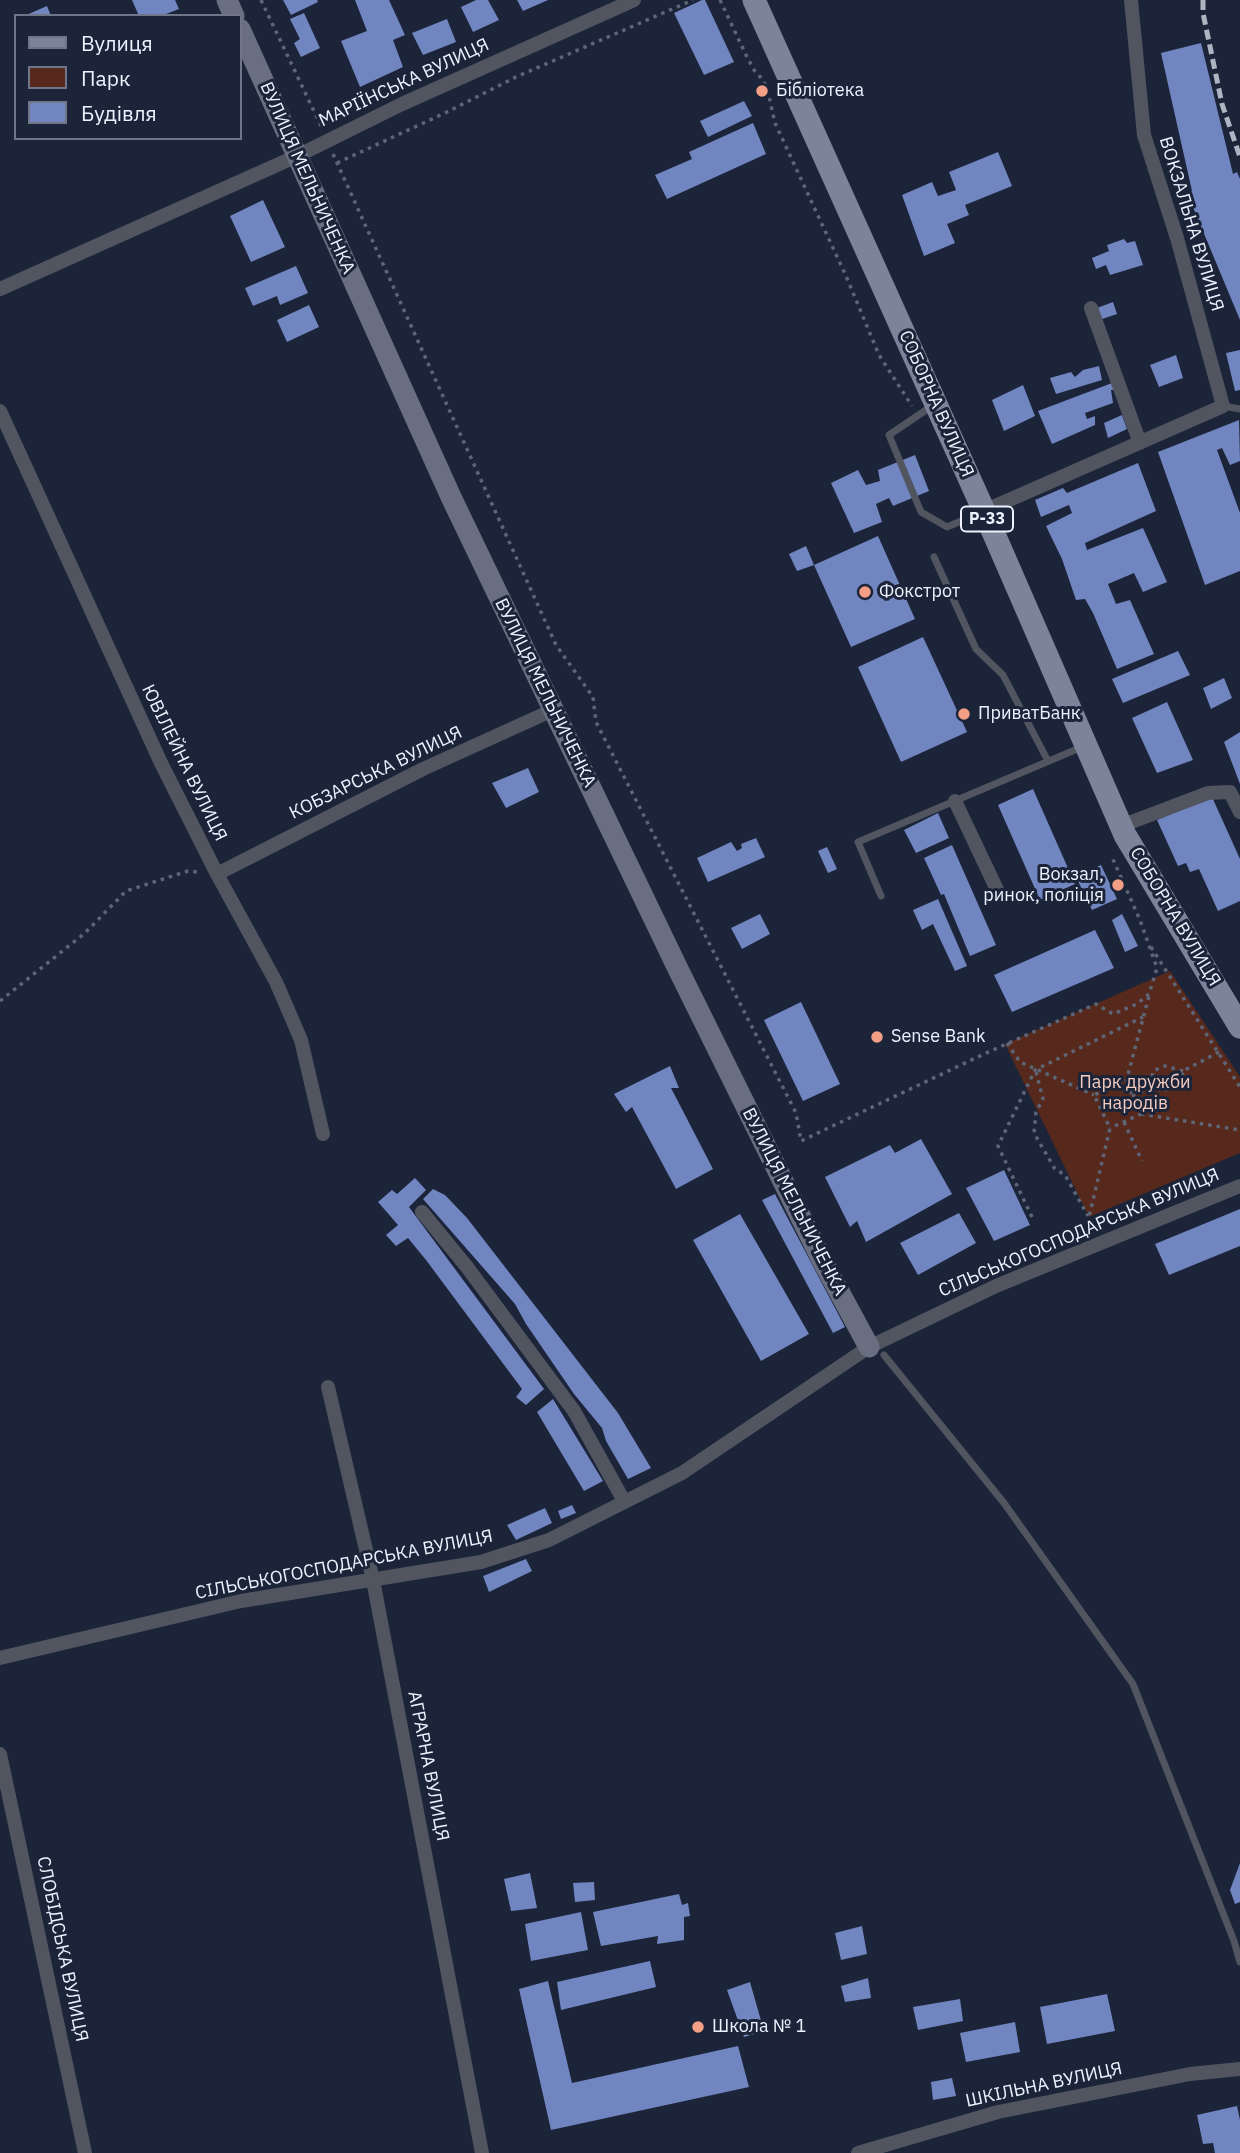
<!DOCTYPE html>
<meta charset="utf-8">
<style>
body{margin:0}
#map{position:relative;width:1240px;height:2153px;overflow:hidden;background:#1c2439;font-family:"IBM Plex Sans",sans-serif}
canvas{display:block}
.legend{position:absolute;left:14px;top:14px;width:228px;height:126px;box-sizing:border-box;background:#1c2439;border:2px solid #707688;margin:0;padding:9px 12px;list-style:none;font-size:21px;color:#edf2fe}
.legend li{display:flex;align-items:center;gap:14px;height:35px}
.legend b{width:35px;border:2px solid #707688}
</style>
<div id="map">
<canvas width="1240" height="2153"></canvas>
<ul class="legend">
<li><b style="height:9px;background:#7b849a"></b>Вулиця</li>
<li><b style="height:19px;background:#57291c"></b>Парк</li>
<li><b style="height:19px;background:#7185c1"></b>Будівля</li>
</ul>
</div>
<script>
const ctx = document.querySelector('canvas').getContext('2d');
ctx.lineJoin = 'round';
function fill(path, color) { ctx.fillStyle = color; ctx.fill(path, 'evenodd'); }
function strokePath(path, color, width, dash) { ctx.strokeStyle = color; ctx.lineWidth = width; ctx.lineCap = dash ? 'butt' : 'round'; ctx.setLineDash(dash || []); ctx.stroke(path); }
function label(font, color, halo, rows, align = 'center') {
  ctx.font = font + ' "IBM Plex Sans",sans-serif'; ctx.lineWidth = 6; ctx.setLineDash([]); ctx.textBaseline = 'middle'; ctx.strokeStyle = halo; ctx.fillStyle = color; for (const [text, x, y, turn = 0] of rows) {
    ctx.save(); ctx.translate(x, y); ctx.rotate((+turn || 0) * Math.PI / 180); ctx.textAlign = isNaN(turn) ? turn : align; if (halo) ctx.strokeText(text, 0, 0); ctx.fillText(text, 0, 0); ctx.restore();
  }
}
const green = new Path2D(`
 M1170 971 1240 1077V1153L1089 1217 1005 1044Z`);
const building = new Path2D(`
 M132 0H175L179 9 161 16H139Z
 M283 0H317L318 2 291 15Z
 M355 0H389L405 35 393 40 403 67 360 87 341 41 367 31Z
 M476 0H488L499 20 473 32 461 7Z
 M517 0H548L523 11Z
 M702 0H705L734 62 704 75 674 13Z
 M47 6 51 16H24Z
 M304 13 320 48 301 57 294 43 300 39 290 19Z
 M447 19 456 42 423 55 412 33Z
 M1201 43 1233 174 1237 172 1240 179V320L1187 193 1192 191 1161 53Z
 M744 101 752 116 708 137 700 121Z
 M753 123 766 154 667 199 655 175 692 159 689 152Z
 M998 152 1012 186 965 205 969 215 947 224 955 243 924 256 902 195 932 182 938 196 956 190 949 172Z
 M263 200 285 247 251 262 230 216Z
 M1124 239 1127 243 1135 241 1143 265 1110 275 1106 265 1096 269 1092 258 1109 251 1107 245Z
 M296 266 308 293 280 305 277 296 253 306 245 288Z
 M1113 302 1117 314 1102 319 1097 308Z
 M309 305 319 327 287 342 277 320Z
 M1240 350V390L1235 391 1226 353Z
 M1176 355 1183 378 1159 387 1150 365Z
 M1099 366 1102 380 1056 394 1050 378 1071 372 1075 377 1083 370Z
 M1112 383 1115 390H1111L1113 403 1085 413 1087 419 1095 416V425L1052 444 1038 411Z
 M1023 385 1035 416 1004 431 992 400Z
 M1122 415 1127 429 1108 438 1104 423Z
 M1239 420 1240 461 1230 465 1222 448 1217 450 1240 513V571L1205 585 1158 452Z
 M915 455 929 491 893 506 889 498 876 504 882 522 854 533 831 483 858 470 866 485 880 481 878 470Z
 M1138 463 1156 511 1085 543 1087 550 1143 528 1167 582 1143 592 1134 573 1108 584 1116 604 1130 600 1154 654 1117 669 1093 613 1085 599 1076 600 1062 559 1046 526 1072 513 1069 505 1041 517 1035 500 1063 488 1067 493Z
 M878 536 915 619 851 647 814 565Z
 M806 546 814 565 797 571 789 554Z
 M923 637 967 732 901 762 858 667Z
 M1178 651 1190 675 1123 703 1112 679Z
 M1224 678 1232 698 1211 709 1203 688Z
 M1167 702 1193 760 1157 773 1132 718Z
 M1240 732V784L1224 742Z
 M528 768 539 792 506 808 492 783Z
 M1033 789 1075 884 1040 900 998 805Z
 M1212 797 1240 859V901L1218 911 1199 869 1190 872 1186 863 1178 866 1157 820Z
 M938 813 949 838 916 853 904 830Z
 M756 838 765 857 708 882 697 858 731 842 737 851 742 848 741 844Z
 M952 845 996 945 970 956 944 894 941 895 924 858Z
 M827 847 837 869 828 873 818 851Z
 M1101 865 1117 899 1092 910 1076 877Z
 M938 899 967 966 955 971 933 924 922 930 913 910Z
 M760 914 770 934 742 949 731 928Z
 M1122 914 1138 946 1125 952 1112 920Z
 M1095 930 1114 968 1012 1012 994 975Z
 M801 1002 840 1084 803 1101 764 1020Z
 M670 1066 679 1088H671L713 1169 676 1189 632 1107 626 1112 614 1094Z
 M921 1139 952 1194 866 1242 857 1221 850 1227 825 1177 890 1145 895 1153Z
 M1004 1170 1030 1225 994 1241 966 1188Z
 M415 1178 426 1190 409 1207 544 1389 526 1405 516 1397 522 1389 426 1260 408 1238 396 1246 386 1235 398 1225 378 1202 392 1190 397 1194Z
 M433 1189 445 1195 467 1218 618 1413 651 1468 628 1479 606 1441 602 1428 574 1394 526 1324 515 1304 423 1199Z
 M775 1194 845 1327 833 1333 762 1200Z
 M1240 1209V1246L1169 1275 1155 1244Z
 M959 1213 976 1243 918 1275 900 1243Z
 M740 1214 809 1334 761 1361 693 1240Z
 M553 1399 603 1481 584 1491 537 1412Z
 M572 1505 576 1513 561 1519 558 1511Z
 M545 1508 552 1523 516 1540 507 1525Z
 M526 1559 532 1571 489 1592 483 1576Z
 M1240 1863V1902L1235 1904 1230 1890Z
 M530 1873 537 1908 511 1911 504 1879Z
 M594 1882 595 1900 575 1902 573 1883Z
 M679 1894 682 1905 688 1903 690 1916 684 1917V1940L657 1944 658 1936 601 1946 593 1912Z
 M581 1912 588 1950 531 1961 525 1924Z
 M862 1926 867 1954 841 1960 835 1933Z
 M650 1961 656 1987 561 2010 557 1982Z
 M868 1978 871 1998 845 2002 841 1986Z
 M548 1981 572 2083 738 2046 749 2087 551 2130 519 1989Z
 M750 1982 764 2031 744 2037 727 1990Z
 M1107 1994 1115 2031 1047 2044 1040 2007Z
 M960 1999 963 2021 918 2030 913 2007Z
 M1015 2022 1020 2052 966 2062 960 2033Z
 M952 2078 956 2096 933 2100 931 2082Z
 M1237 2106 1240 2120V2153H1215L1213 2143 1203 2144 1197 2115Z`);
const path = new Path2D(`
 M261 0 322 128
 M720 0 746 55 754 70 763 80 768 92 775 123 846 276 879 355 912 406
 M333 154 556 645 593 697 596 722 796 1113 801 1141 984 1054 1096 1004 1113 1014 1137 1004 1149 994 1157 968 1140 920 1112 857
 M337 163 445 113 516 77 693 0
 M1151 947 1240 1087
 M0 1001 85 933 126 891 188 871 197 872
 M1007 1043 1020 1062 1094 1095
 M1183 1071 1165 1066 1153 1071 1151 1081 1158 1089 1171 1090 1181 1084 1183 1071 1219 1052
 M1036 1072 1043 1099 1036 1112 1034 1133 1055 1169 1065 1175 1088 1216
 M1126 1082 1149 996
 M1132 1096 1155 1086
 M1141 1114 1240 1130
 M1124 1122 1142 1161
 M1032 1217 998 1146 1035 1070 1143 1017
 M1089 1232V1217L1110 1128 1094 1095 1126 1082 1141 1114 1110 1128`);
const lane = new Path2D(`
 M932 406 889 435 921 512 947 527 980 513
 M1224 406 1240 409
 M934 557 976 649 1003 675 1048 761
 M881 896 858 842 1082 747
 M884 1355 1004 1503 1133 1684 1234 1941 1240 1962`);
const street = new Path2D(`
 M0 289 297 156 402 104 634 0
 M1091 308 1140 443
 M0 411 161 763 217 874 276 982 301 1040 323 1134
 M984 511 1223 406 1177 238 1144 135 1131 0
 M955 801 1000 896
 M1121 826 1208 793 1230 792 1240 812
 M217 874 423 769 553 710
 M422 1212 467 1267 574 1411 624 1501
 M328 1387 373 1580 482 2153
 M0 1658 241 1601 481 1562 549 1540 682 1473 869 1347 996 1286 1240 1186
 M0 1754 85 2153
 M858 2153 998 2112 1190 2074 1240 2069`);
const secondary = new Path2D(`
 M227 0 234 16
 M240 29 451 497 678 969 822 1260 869 1347`);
const primary = new Path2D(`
 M754 0 984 511 1125 835 1240 1027`);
const rail = new Path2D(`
 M1203 0V13L1222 104 1240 157`);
const markers = [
 [762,91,7,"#f39f86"],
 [865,592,7,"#f39f86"],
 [964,714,7,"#f39f86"],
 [1118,885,7,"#f39f86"],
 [877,1037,7,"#f39f86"],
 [698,2027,7,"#f39f86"]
];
const shields = [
 [987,519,52]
];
const shieldNames = [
 ["Р-33",987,519]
];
const streetNames = [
 ["МАРІЇНСЬКА ВУЛИЦЯ",404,83,-25],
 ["ВУЛИЦЯ МЕЛЬНИЧЕНКА",307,178,66],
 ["ВОКЗАЛЬНА ВУЛИЦЯ",1191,224,73],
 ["СОБОРНА ВУЛИЦЯ",936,404,66],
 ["ВУЛИЦЯ МЕЛЬНИЧЕНКА",545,693,64],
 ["ЮВІЛЕЙНА ВУЛИЦЯ",184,763,64],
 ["КОБЗАРСЬКА ВУЛИЦЯ",376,773,-26],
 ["СОБОРНА ВУЛИЦЯ",1175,917,59],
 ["ВУЛИЦЯ МЕЛЬНИЧЕНКА",794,1202,63],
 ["СІЛЬСЬКОГОСПОДАРСЬКА ВУЛИЦЯ",1079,1233,-23],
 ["СІЛЬСЬКОГОСПОДАРСЬКА ВУЛИЦЯ",344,1565,-11],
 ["АГРАРНА ВУЛИЦЯ",428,1766,79],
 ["СЛОБІДСЬКА ВУЛИЦЯ",62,1949,78],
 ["ШКІЛЬНА ВУЛИЦЯ",1044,2085,-12]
];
const poiNames = [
 ["Бібліотека",776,91],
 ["Фокстрот",879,592],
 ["ПриватБанк",978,714],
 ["Вокзал,",1104,875,"right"],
 ["ринок, поліція",1104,896,"right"],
 ["Sense Bank",891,1037],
 ["Школа № 1",712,2027]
];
const parkNames = [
 ["Парк дружби",1135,1083],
 ["народів",1135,1104]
];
fill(green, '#57291c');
fill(building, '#7185c1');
strokePath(path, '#5e6577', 3.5, [3.5, 5]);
strokePath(lane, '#505560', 7);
strokePath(street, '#505560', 14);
strokePath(secondary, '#696f81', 21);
strokePath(primary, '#7b849a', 23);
strokePath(rail, '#aeb4c2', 5, [10, 5]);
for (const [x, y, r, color] of markers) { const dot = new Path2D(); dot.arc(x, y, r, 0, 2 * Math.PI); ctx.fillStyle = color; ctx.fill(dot); strokePath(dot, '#1c2439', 2.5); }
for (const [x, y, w] of shields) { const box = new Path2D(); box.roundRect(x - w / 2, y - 12.5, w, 25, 5); ctx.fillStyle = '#1c2439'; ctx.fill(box); strokePath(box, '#edf2fe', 2); }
label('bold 16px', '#edf2fe', null, shieldNames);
label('18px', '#edf2fe', '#1c2439', streetNames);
label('18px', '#edf2fe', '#1c2439', poiNames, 'left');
label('18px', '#f4cbbf', '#1c2439', parkNames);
</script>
